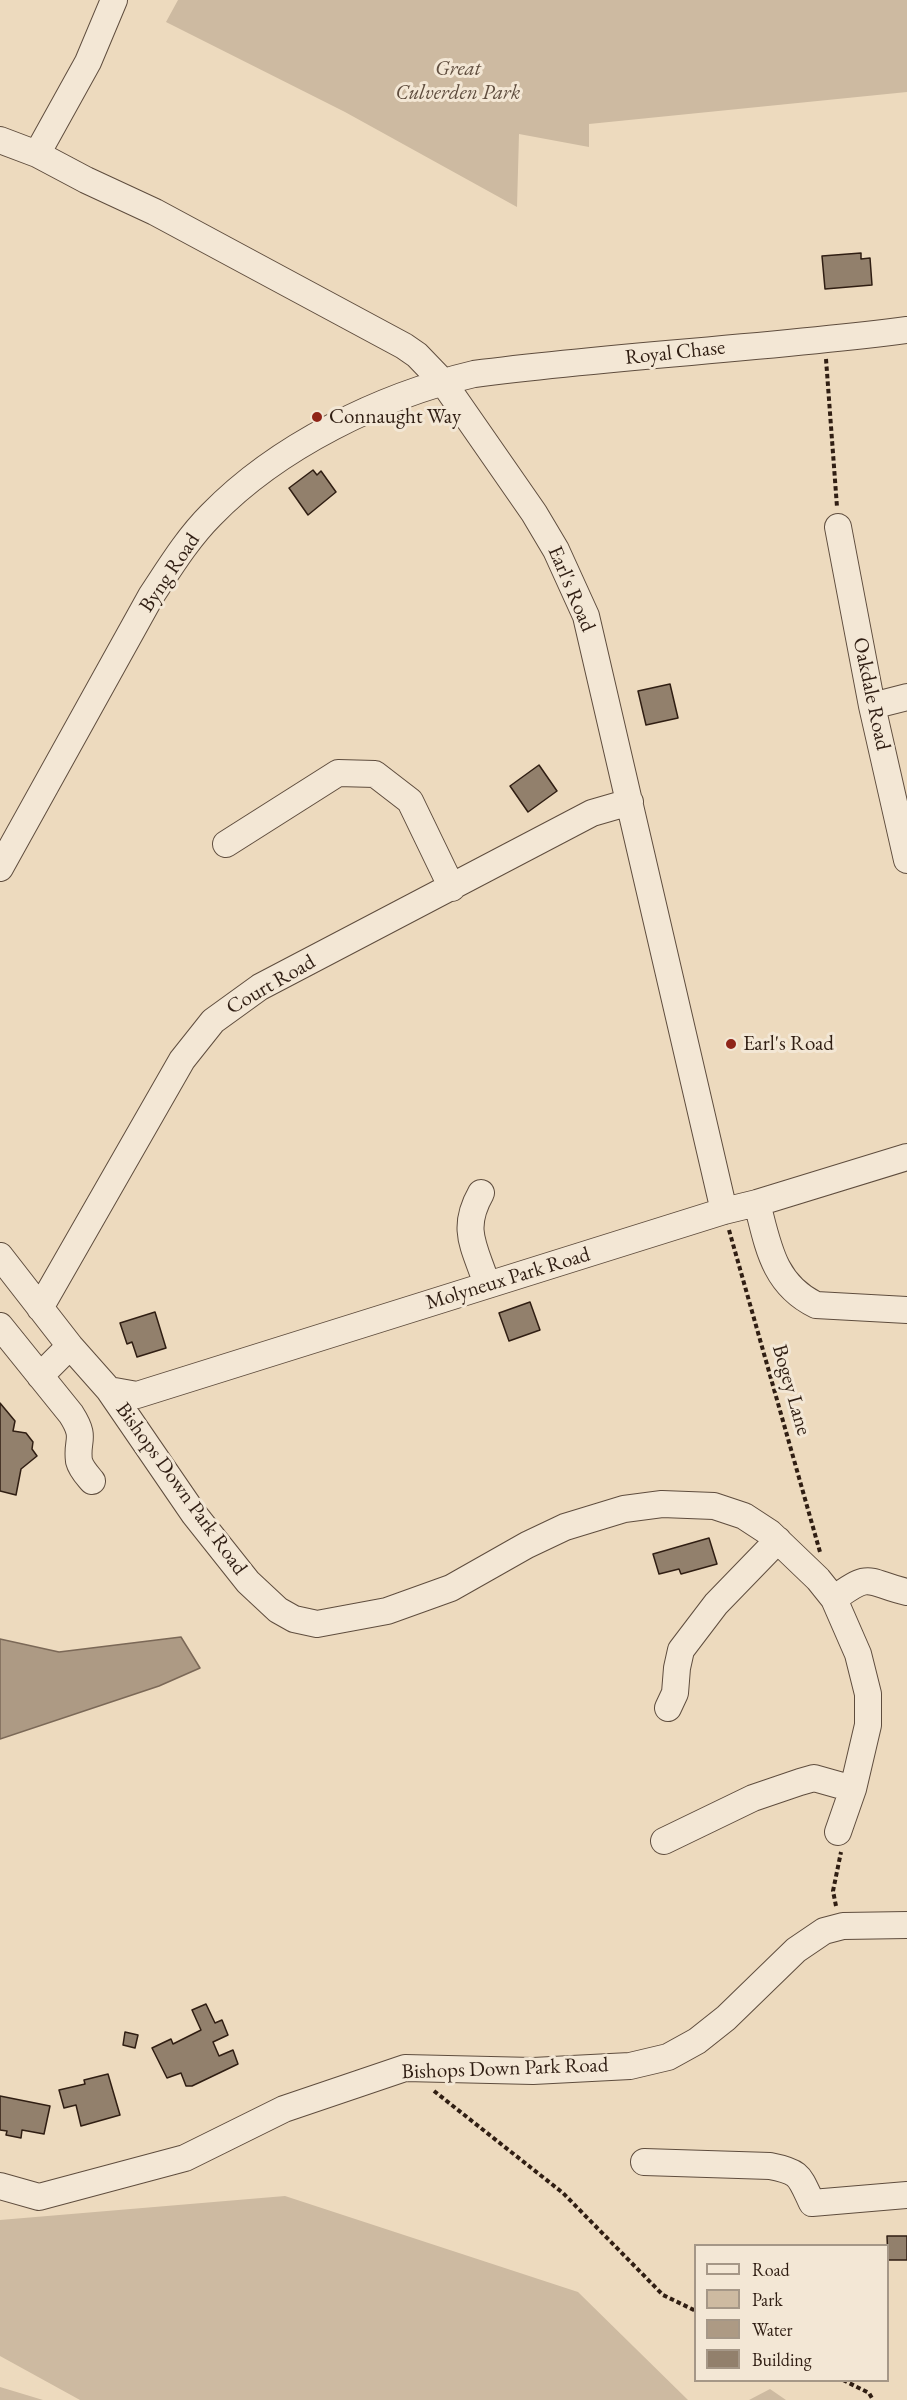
<!DOCTYPE html>
<style>
body{margin:0}
#map{position:relative;width:907px;height:2400px;overflow:hidden;background:#eddabe;font-family:"EB Garamond",serif}
canvas{display:block}
.legend{position:absolute;left:694px;top:2244px;width:195px;height:138px;box-sizing:border-box;background:#f3e7d5;border:2px solid #a59787;margin:0;padding:8px 10px;list-style:none;font-size:18px;color:#301e13}
.legend li{display:flex;align-items:center;gap:12px;height:30px}
.legend b{width:30px;border:2px solid #a59787}
</style>
<div id="map">
<canvas width="907" height="2400"></canvas>
<ul class="legend">
<li><b style="height:8px;background:#f3e7d5"></b>Road</li>
<li><b style="height:16px;background:#cdbaa1"></b>Park</li>
<li><b style="height:16px;background:#ad9a84"></b>Water</li>
<li><b style="height:16px;background:#92806c"></b>Building</li>
</ul>
</div>
<script>
const ctx = document.querySelector('canvas').getContext('2d');
ctx.lineJoin = 'round';
function fill(path, color) { ctx.fillStyle = color; ctx.fill(path, 'evenodd'); }
function strokePath(path, color, width, dash) { ctx.strokeStyle = color; ctx.lineWidth = width; ctx.lineCap = dash ? 'butt' : 'round'; ctx.setLineDash(dash || []); ctx.stroke(path); }
function label(font, color, halo, rows, align = 'center') {
  ctx.font = font + ' "EB Garamond",serif'; ctx.lineWidth = 6; ctx.setLineDash([]); ctx.textBaseline = 'middle'; ctx.strokeStyle = halo; ctx.fillStyle = color; for (const [text, x, y, turn = 0] of rows) {
    ctx.save(); ctx.translate(x, y); ctx.rotate((+turn || 0) * Math.PI / 180); ctx.textAlign = isNaN(turn) ? turn : align; if (halo) ctx.strokeText(text, 0, 0); ctx.fillText(text, 0, 0); ctx.restore();
  }
}
const green = new Path2D(`
 M178 0H907V92L589 124V147L519 134 517 207 345 112 166 22Z
 M285 2196 578 2292 688 2400H80L0 2356V2220Z
 M0 2387 43 2400H0Z
 M770 2389 786 2400H749Z`);
const water = new Path2D(`
 M181 1637 200 1668 159 1686 0 1739V1639L59 1652Z`);
const building = new Path2D(`
 M861 253V259L870 258 872 285 825 289 822 256Z
 M313 470 317 475 321 471 336 492 308 515 289 488Z
 M670 684 678 718 646 725 638 691Z
 M539 765 557 791 528 812 510 786Z
 M530 1302 540 1330 509 1341 499 1313Z
 M155 1312 166 1348 137 1357 132 1342 127 1344 120 1323Z
 M0 1403 15 1421 13 1431 26 1433 33 1442 32 1449 37 1456 21 1469 16 1495 0 1491Z
 M709 1538 717 1564 681 1574 679 1569 659 1574 653 1554Z
 M206 2004 215 2023 222 2020 228 2035 213 2042 219 2056 233 2050 238 2064 192 2086H186L181 2073 167 2078 152 2048 171 2039 173 2044 201 2030 192 2010Z
 M125 2032 138 2035 135 2048 123 2045Z
 M108 2074 120 2115 81 2126 76 2105 64 2108 59 2090 85 2084 84 2080Z
 M0 2096 50 2106 44 2134 22 2130 21 2138 6 2135 7 2131 0 2130Z
 M887 2236H907V2260H888Z`);
const path = new Path2D(`
 M826 359 837 507
 M729 1230 820 1552
 M836 1906 833 1891 841 1852
 M434 2091 563 2193 663 2295 696 2311
 M843 2380 869 2393 873 2400`);
const minor = new Path2D(`
 M0 140 37 154 86 180 155 212 404 346 417 355 443 382 534 513 556 550 586 616 724 1211
 M37 154 88 62 114 0
 M838 527 872 706 907 860
 M872 706 907 697
 M226 844 338 773 375 774 410 801 452 888
 M0 868 151 596C169 569 187 539 211 515 278 446 381 396 474 374 618 355 763 349 907 330
 M481 1193C460 1230 475 1247 487 1285
 M757 1203C768 1245 773 1284 816 1305L907 1310
 M0 1256 70 1346 109 1390 194 1514 248 1582 278 1610 294 1619 317 1624 387 1611 451 1588 527 1545 565 1527 624 1509 662 1504 714 1506 744 1516 770 1533 818 1579 834 1599 858 1654 868 1694V1725L853 1789 838 1832
 M40 1308 182 1060 213 1021 260 987 592 813 630 802
 M0 1326 71 1414C87 1439 76 1439 79 1461 81 1469 87 1475 92 1481
 M40 1376 70 1346
 M109 1390 137 1395 724 1211 757 1203 907 1157
 M834 1599C872 1570 867 1583 907 1592
 M668 1708 675 1693 677 1668 681 1650 716 1604 778 1540
 M664 1841 753 1798 800 1782 814 1778 853 1789
 M644 2162 770 2166C801 2172 799 2176 812 2203L907 2195
 M0 2186 39 2197 185 2158 284 2109 405 2068 533 2071 630 2066 668 2057 697 2041 726 2018 796 1950 824 1931 843 1926 907 1925`);
const markers = [
 [317,417,6,"#8f2418"],
 [731,1044,6,"#8f2418"]
];
const parkNames = [
 ["Great",458,69],
 ["Culverden Park",458,93]
];
const streetNames = [
 ["Royal Chase",675,353,-6],
 ["Byng Road",170,573,-56],
 ["Earl's Road",571,589,67],
 ["Oakdale Road",871,694,78],
 ["Court Road",271,985,-30],
 ["Molyneux Park Road",508,1279,-17],
 ["Bogey Lane",791,1390,74],
 ["Bishops Down Park Road",181,1489,54],
 ["Bishops Down Park Road",505,2069,-2]
];
const poiNames = [
 ["Connaught Way",329,417],
 ["Earl's Road",743,1044]
];
fill(green, '#cdbaa1');
fill(water, '#ad9a84');
strokePath(water, '#7b6857', 1.5);
fill(building, '#92806c');
strokePath(building, '#301e13', 1.5);
strokePath(minor, '#5f4d3e', 28);
strokePath(path, '#301e13', 4, [4.5, 3]);
strokePath(minor, '#f3e7d5', 26);
for (const [x, y, r, color] of markers) { const dot = new Path2D(); dot.arc(x, y, r, 0, 2 * Math.PI); ctx.fillStyle = color; ctx.fill(dot); strokePath(dot, '#f3e7d5', 2); }
label('italic 21px', '#5f4d3e', '#f3e7d5', parkNames);
label('21px', '#301e13', '#f3e7d5', streetNames);
label('21px', '#301e13', '#f3e7d5', poiNames, 'left');
</script>
